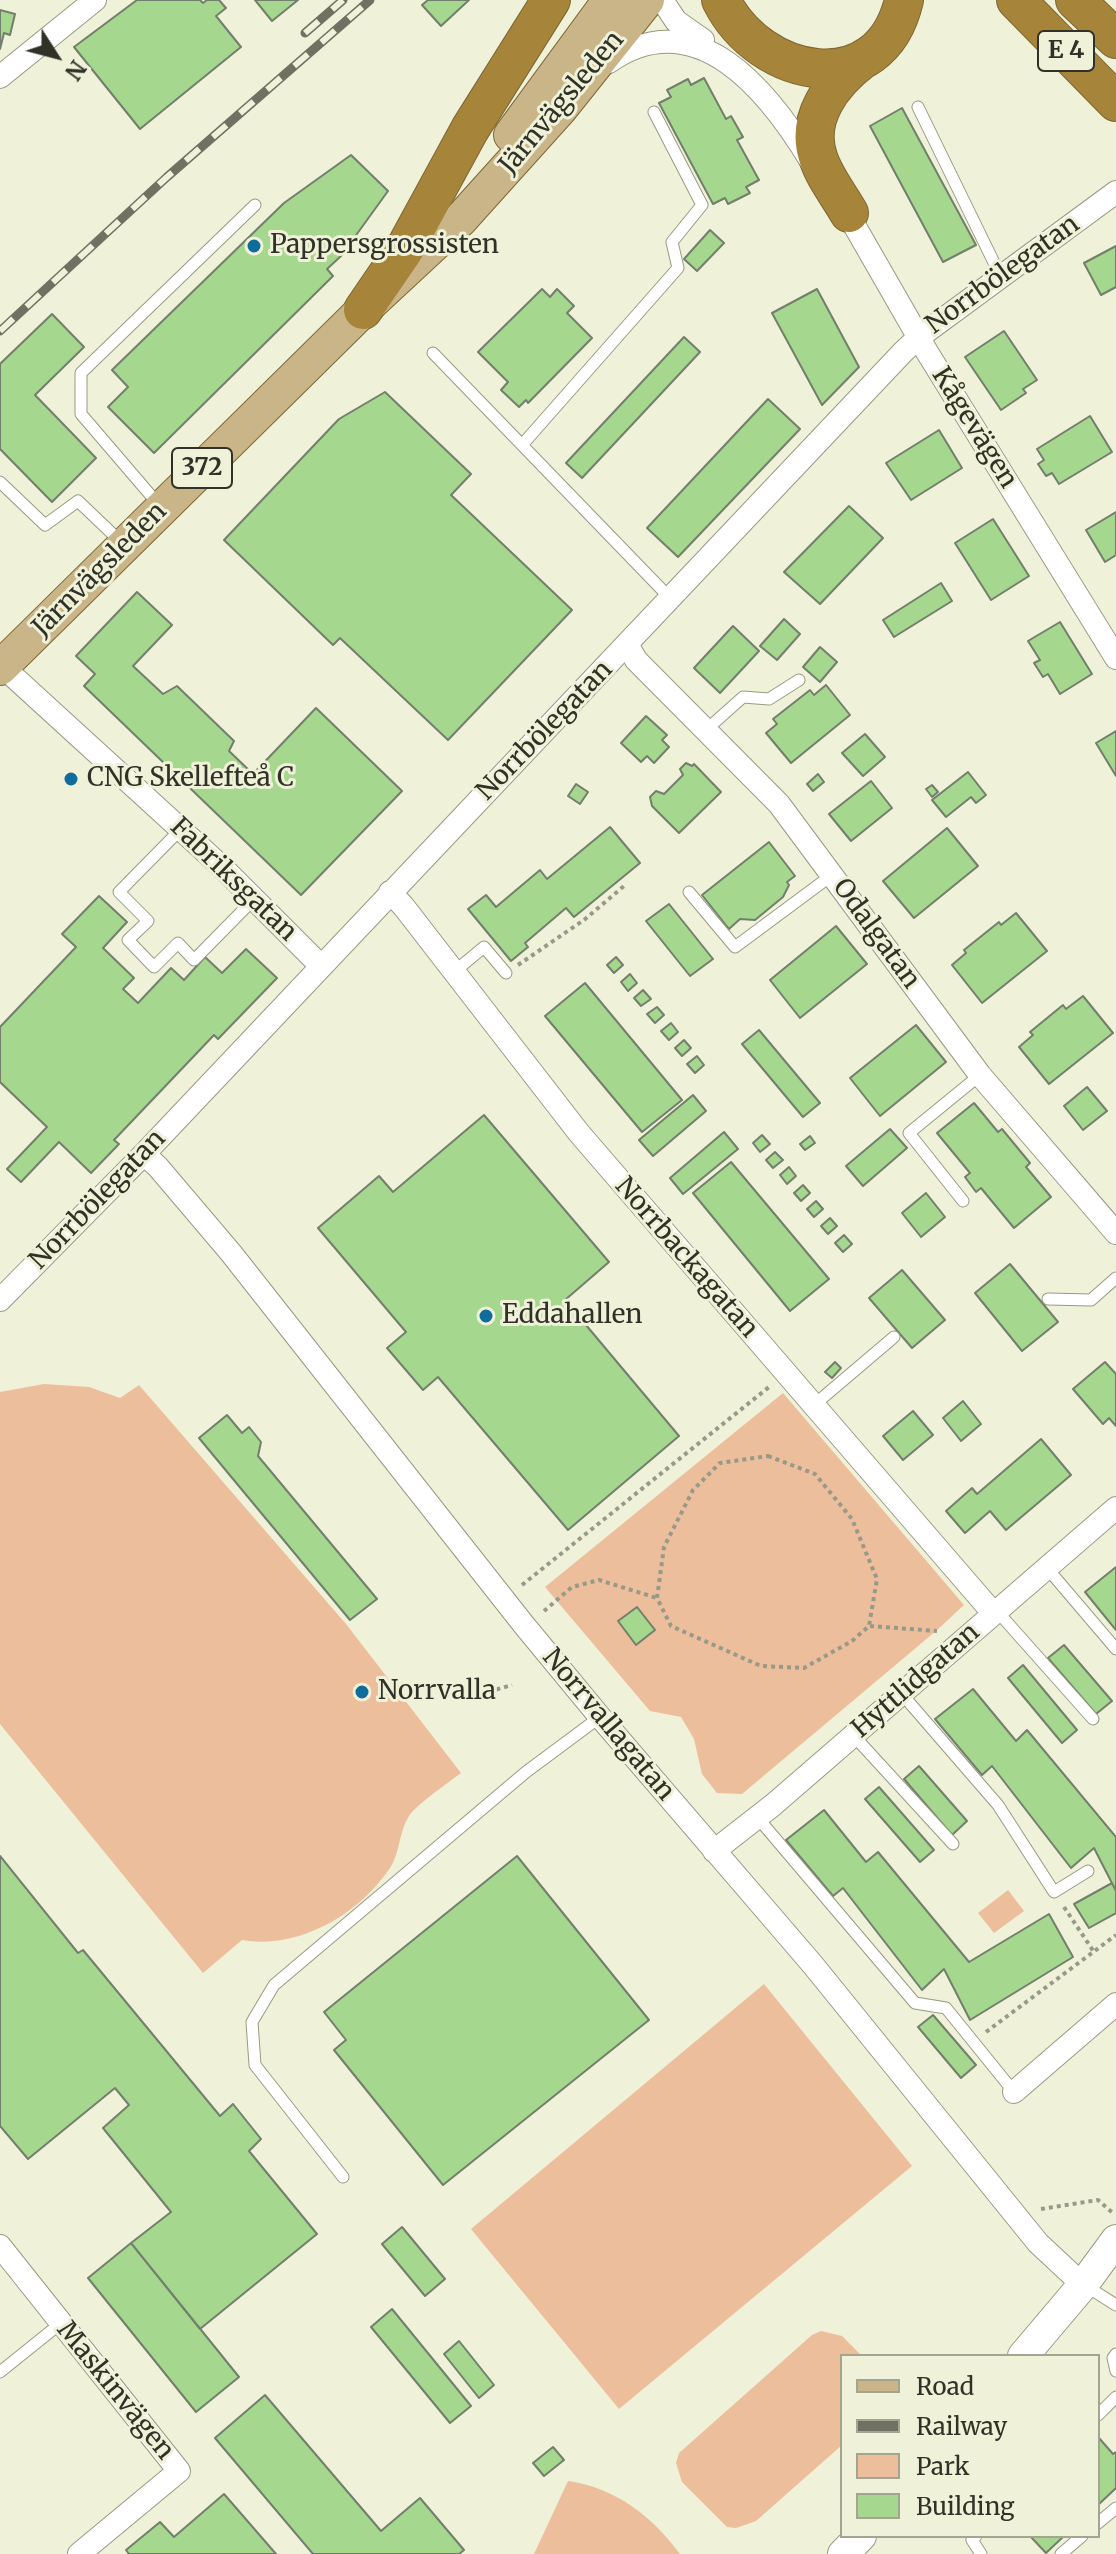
<!DOCTYPE html>
<meta charset="utf-8">
<style>
body{margin:0}
#map{position:relative;width:1116px;height:2554px;overflow:hidden;background:#f0f1d9;font-family:Merriweather,serif}
canvas{display:block}
.legend{position:absolute;left:840px;top:2354px;width:260px;height:184px;box-sizing:border-box;background:#f0f1d9;border:2px solid #a3a492;margin:0;padding:10px 14px;list-style:none;font-size:24px;color:#303127}
.legend li{display:flex;align-items:center;gap:16px;height:40px}
.legend b{width:40px;border:2px solid #a3a492}
.north{position:absolute;left:16px;top:16px;width:80px;height:80px;-webkit-text-stroke:6px #f0f1d9;paint-order:stroke;rotate:126deg;font-size:22px;font-weight:700;line-height:32px;text-align:center;color:#303127}
.north::after{content:'';display:block;margin:auto;width:28px;height:36px;background:#303127;clip-path:polygon(50% 0,100% 100%,50% 72%,0 100%)}
</style>
<div id="map">
<canvas width="1116" height="2554"></canvas>
<ul class="legend">
<li><b style="height:10px;background:#cab589"></b>Road</li>
<li><b style="height:10px;background:#707162"></b>Railway</li>
<li><b style="height:22px;background:#ecbe9c"></b>Park</li>
<li><b style="height:22px;background:#a6d78e"></b>Building</li>
</ul>
<div class="north">N</div>
</div>
<script>
const ctx = document.querySelector('canvas').getContext('2d');
ctx.lineJoin = 'round';
function fill(path, color) { ctx.fillStyle = color; ctx.fill(path, 'evenodd'); }
function strokePath(path, color, width, dash) { ctx.strokeStyle = color; ctx.lineWidth = width; ctx.lineCap = dash ? 'butt' : 'round'; ctx.setLineDash(dash || []); ctx.stroke(path); }
function label(font, color, halo, rows, align = 'center') {
  ctx.font = font + ' Merriweather,serif'; ctx.lineWidth = 6; ctx.setLineDash([]); ctx.textBaseline = 'middle'; ctx.strokeStyle = halo; ctx.fillStyle = color; for (const [text, x, y, turn = 0] of rows) {
    ctx.save(); ctx.translate(x, y); ctx.rotate((+turn || 0) * Math.PI / 180); ctx.textAlign = isNaN(turn) ? turn : align; if (halo) ctx.strokeText(text, 0, 0); ctx.fillText(text, 0, 0); ctx.restore();
  }
}
const green = new Path2D(`
 M44 1384 89 1387 120 1398 139 1385 346 1624 461 1773C449 1782 416 1805 409 1816 399 1831 400 1853 390 1868 359 1914 299 1950 242 1940L203 1973 0 1724V1392Z
 M783 1393 964 1605 936 1631 742 1794 717 1793 702 1774 694 1739 681 1717 650 1711 545 1587Z
 M1008 1890 1024 1911 994 1933 978 1913Z
 M764 1984 912 2166 619 2409 471 2229Z
 M821 2331 842 2336 862 2356H842V2445L756 2521 736 2528 727 2527 682 2482 676 2463 679 2453 812 2335Z
 M568 2481C616 2488 652 2516 680 2554H534Z`);
const building = new Path2D(`
 M137 0H200L203 3 207 0H219L226 8 216 16 241 47 140 129 74 47Z
 M255 0H298L272 21Z
 M428 0H469L441 26 422 5Z
 M0 10 15 14 10 35 4 33 0 49Z
 M704 78 726 119 731 116 743 137 737 140 759 180 746 187 750 193 728 204 725 198 713 204 659 103 671 97 667 90 688 79 691 85Z
 M902 108 976 245 943 262 870 126Z
 M351 155 388 191 341 256 327 269 333 276 154 453 108 407 128 387 112 370 284 203Z
 M710 230 724 243 697 271 684 259Z
 M1116 246V287L1101 295 1084 263Z
 M542 289 550 297 557 289 574 306 567 313 592 338 528 403 526 400 519 407 501 390 508 382 478 352Z
 M817 289 859 367 822 405 772 313Z
 M52 314 84 347 35 395 96 458 52 502 0 449V364Z
 M1004 331 1037 380 1023 389 1026 393 1001 410 965 357Z
 M684 337 700 352 582 478 566 463Z
 M385 392 471 474 451 495 572 610 448 740 340 638 333 645 224 540 339 419Z
 M768 399 800 429 678 557 647 528Z
 M1090 416 1112 452 1059 484 1052 473 1046 476 1038 464 1044 460 1037 449Z
 M939 430 962 468 911 500 886 463Z
 M849 506 883 538 820 604 784 572Z
 M1116 512V555L1105 562 1086 530Z
 M993 519 1029 576 991 600 955 543Z
 M941 583 952 601 894 637 883 620Z
 M137 592 172 625 133 666 163 694 177 686 234 741 229 751 253 774 316 708 402 791 301 895 84 686 95 674 76 656Z
 M784 619 800 634 777 660 760 646Z
 M1060 622 1092 674 1060 694 1048 674 1043 677 1034 663 1040 660 1028 641Z
 M733 626 759 651 720 693 694 668Z
 M820 647 837 662 820 682 803 667Z
 M826 685 850 715 791 763 766 733 777 724 773 719 810 690 814 695Z
 M646 716 667 735 662 740 669 747 654 763 647 756 641 762 621 743Z
 M1116 731V776L1096 743Z
 M865 734 885 757 863 776 842 753Z
 M686 763 692 766 694 764 721 792 679 833 652 806 650 797 656 791 664 794 683 775 680 769Z
 M968 772 986 795 976 803 971 797 946 817 932 800Z
 M818 774 824 782 813 791 807 784Z
 M871 781 892 808 851 841 829 814Z
 M576 784 588 792 580 804 568 796Z
 M932 785 938 792 932 797 926 789Z
 M610 827 640 863 574 917 566 908 525 943 528 947 511 961 468 909 486 895 496 907 540 870 547 879Z
 M947 828 978 866 914 918 883 881Z
 M769 842 795 876 787 882 789 885 783 897 755 920 740 919 729 929 702 895Z
 M99 896 127 922 103 948 134 978 123 989 138 1003 171 968 184 980 205 957 222 973 246 949 277 978 218 1039 214 1035 114 1140 119 1144 91 1173 59 1142 21 1182 7 1169 47 1127 0 1082V1027L76 947 62 934Z
 M669 904 713 959 690 976 646 921Z
 M1016 913 1047 951 982 1003 952 965 966 953 964 950 999 922 1001 925Z
 M836 926 867 964 800 1018 770 980Z
 M616 957 623 965 614 973 607 965Z
 M630 974 637 983 628 991 621 982Z
 M585 983 682 1100 642 1132 545 1016Z
 M643 990 651 999 641 1006 634 998Z
 M1083 996 1113 1033 1049 1084 1019 1047 1033 1035 1030 1032 1063 1005 1066 1009Z
 M657 1007 664 1015 655 1023 647 1014Z
 M671 1023 678 1032 669 1040 661 1031Z
 M916 1025 946 1062 880 1116 850 1078Z
 M759 1030 820 1103 803 1117 742 1044Z
 M684 1040 691 1048 682 1056 675 1048Z
 M697 1056 704 1065 695 1073 687 1064Z
 M1087 1087 1107 1111 1083 1130 1064 1106Z
 M693 1095 706 1111 653 1156 639 1140Z
 M974 1103 998 1132 1002 1129 1030 1163 1026 1167 1051 1197 1014 1228 981 1188 976 1192 965 1177 970 1173 937 1133Z
 M484 1115 609 1262 565 1300 679 1436 568 1530 438 1377 423 1390 387 1348 406 1332 318 1228 379 1176 393 1192Z
 M890 1129 907 1148 863 1186 846 1166Z
 M724 1132 738 1149 683 1194 670 1178Z
 M762 1135 770 1144 760 1152 753 1143Z
 M810 1136 815 1143 805 1150 800 1144Z
 M775 1152 783 1160 773 1168 766 1160Z
 M731 1162 829 1279 790 1311 693 1193Z
 M789 1167 796 1176 787 1184 780 1175Z
 M803 1185 810 1193 801 1201 794 1193Z
 M926 1193 945 1217 921 1237 902 1213Z
 M816 1201 823 1209 814 1217 807 1209Z
 M830 1218 837 1226 828 1234 821 1226Z
 M844 1235 852 1244 843 1252 835 1243Z
 M1010 1264 1058 1322 1022 1351 975 1293Z
 M902 1270 945 1320 912 1348 869 1298Z
 M835 1362 841 1368 832 1378 825 1372Z
 M1105 1362 1116 1374V1426L1109 1418 1103 1424 1073 1389Z
 M963 1401 981 1424 961 1441 943 1418Z
 M913 1411 933 1435 903 1460 883 1436Z
 M227 1415 242 1433 249 1427 261 1442 258 1456 377 1599 350 1620 199 1438Z
 M1041 1439 1071 1475 1006 1530 990 1511 965 1533 946 1511 972 1488 977 1494Z
 M1116 1567V1630L1085 1592Z
 M637 1607 655 1630 636 1645 618 1621Z
 M1064 1645 1112 1701 1096 1714 1048 1658Z
 M1023 1665 1077 1730 1062 1743 1008 1678Z
 M973 1689 1016 1741 1027 1730 1116 1837V1891L1094 1848 1071 1868 992 1766 982 1775 935 1719Z
 M919 1766 967 1821 952 1835 904 1779Z
 M879 1787 934 1850 920 1862 865 1799Z
 M824 1810 866 1862 878 1852 969 1962 1049 1914 1073 1957 970 2020 944 1969 922 1990 843 1888 833 1896 786 1840Z
 M0 1856 78 1953 83 1950 220 2116 233 2104 261 2139 249 2151 317 2234 200 2329 131 2243 171 2212 103 2128 129 2105 115 2088 28 2159 0 2126Z
 M517 1856 649 2020 443 2185 334 2050 346 2040 324 2012Z
 M1112 1883 1116 1891V1913L1089 1928 1074 1904Z
 M933 2015 976 2065 961 2078 918 2027Z
 M402 2227 445 2279 425 2296 382 2244Z
 M131 2243 239 2377 196 2412 88 2278Z
 M392 2309 471 2406 450 2423 371 2327Z
 M459 2341 494 2385 479 2398 444 2354Z
 M265 2395 381 2531 420 2498 464 2550 459 2554H313L215 2438Z
 M1099 2438 1113 2454 1116 2452V2488L1098 2505Z
 M553 2447 564 2460 544 2476 533 2463Z
 M224 2494 276 2554H129L126 2550 160 2522 174 2537Z
 M1030 2536H1064L1046 2553Z`);
const path = new Path2D(`
 M518 965 584 920 624 886
 M768 1456 815 1474 852 1519 877 1579 869 1626 852 1641 804 1668 761 1666 671 1626 657 1598 664 1547 693 1490 720 1463Z
 M522 1585 769 1387
 M544 1611 572 1587 599 1580 657 1598
 M870 1626 937 1631
 M481 1694 512 1685
 M1064 1907 1094 1952
 M986 2032 1116 1935
 M1041 2209 1098 2200 1114 2214`);
const lane = new Path2D(`
 M918 107 1001 277
 M433 353 669 597
 M522 445 678 268 672 242 702 205 654 112
 M0 482 45 525 78 501 121 542
 M159 505 81 414V373L255 205
 M706 730 743 697 769 699 799 680
 M181 829 119 892 148 921 128 940 154 967 178 943 194 960 254 899
 M689 892 735 947 832 875
 M454 972 484 947 506 973
 M963 1201 909 1133 980 1075
 M1048 1299 1091 1300 1116 1278
 M814 1405 894 1337
 M1047 1568 1116 1649
 M997 1611 1093 1719
 M901 1693 998 1805 1054 1892 1088 1871
 M853 1735 953 1844
 M757 1817 915 2003 946 2008 1014 2092
 M343 2177 255 2065 252 2022 274 1985 526 1772 600 1717
 M1086 2286 1116 2305
 M1116 2354 1113 2358 1116 2371
 M0 2372 61 2323
 M1098 2415 1116 2397
 M1098 2523 1116 2508
 M976 2536 972 2540 981 2554
 M1061 2554 1082 2536`);
const street = new Path2D(`
 M662 0 676 21 703 40
 M609 62C697 0 770 93 812 163
 M0 77 95 0
 M842 204 927 352 1116 658
 M627 644 636 660 779 804 980 1075 1116 1233
 M2 666 222 867 321 966
 M390 892 404 907 579 1133 994 1614
 M144 1154 158 1167 231 1253 524 1625 600 1717 813 1965 1038 2243 1083 2285
 M0 1300 144 1154 903 352 919 337 1116 192
 M714 1851 773 1805 1116 1508
 M1014 2092 1116 2004
 M0 2246 179 2471 79 2554`);
const secondary = new Path2D(`
 M1023 2356 1083 2285 1116 2240
 M843 2554 861 2536`);
const primary = new Path2D(`
 M511 135 610 0
 M0 668 363 310 461 219 560 109 647 0`);
const highway = new Path2D(`
 M721 0C760 79 880 103 904 0
 M1016 0 1116 102
 M1075 0 1116 39
 M849 213C839 195 824 177 818 157 805 118 832 83 862 60
 M363 310 404 250 470 129 551 0`);
const rail = new Path2D(`
 M305 33 343 0
 M0 331 167 177 370 0`);
const markers = [
 [254,246,8,"#106c9b"],
 [71,779,8,"#106c9b"],
 [486,1316,8,"#106c9b"],
 [362,1692,8,"#106c9b"]
];
const shields = [
 [1066,51,56],
 [202,468,60]
];
const shieldNames = [
 ["E 4",1066,51],
 ["372",202,468]
];
const streetNames = [
 ["Järnvägsleden",562,103,-50],
 ["Norrbölegatan",1003,275,-36],
 ["Kågevägen",974,428,58],
 ["Järnvägsleden",100,570,-45],
 ["Norrbölegatan",545,731,-46],
 ["Fabriksgatan",233,880,44],
 ["Odalgatan",876,934,54],
 ["Norrbölegatan",98,1200,-46],
 ["Norrbackagatan",686,1258,49],
 ["Hyttlidgatan",916,1681,-41],
 ["Norrvallagatan",608,1725,50],
 ["Maskinvägen",115,2391,51]
];
const poiNames = [
 ["Pappersgrossisten",270,246],
 ["CNG Skellefteå C",87,779],
 ["Eddahallen",502,1316],
 ["Norrvalla",378,1692]
];
fill(green, '#ecbe9c');
fill(building, '#a6d78e');
strokePath(building, '#727f6c', 2);
strokePath(lane, '#999a84', 13);
strokePath(street, '#999a84', 24);
strokePath(secondary, '#999a84', 32);
strokePath(primary, '#7d6733', 36);
strokePath(highway, '#7d6733', 40);
strokePath(path, '#989988', 4, [4, 4]);
strokePath(lane, '#fff', 11);
strokePath(street, '#fff', 22);
strokePath(secondary, '#fff', 30);
strokePath(primary, '#cab589', 34);
strokePath(highway, '#a6843a', 38);
strokePath(rail, '#707162', 9);
strokePath(rail, '#f0f1d9', 6, [18]);
for (const [x, y, r, color] of markers) { const dot = new Path2D(); dot.arc(x, y, r, 0, 2 * Math.PI); ctx.fillStyle = color; ctx.fill(dot); strokePath(dot, '#f0f1d9', 3); }
for (const [x, y, w] of shields) { const box = new Path2D(); box.roundRect(x - w / 2, y - 20, w, 40, 6); ctx.fillStyle = '#f0f1d9'; ctx.fill(box); strokePath(box, '#303127', 2); }
label('bold 24px', '#303127', null, shieldNames);
label('26px', '#303127', '#f0f1d9', streetNames);
label('26px', '#303127', '#f0f1d9', poiNames, 'left');
</script>
